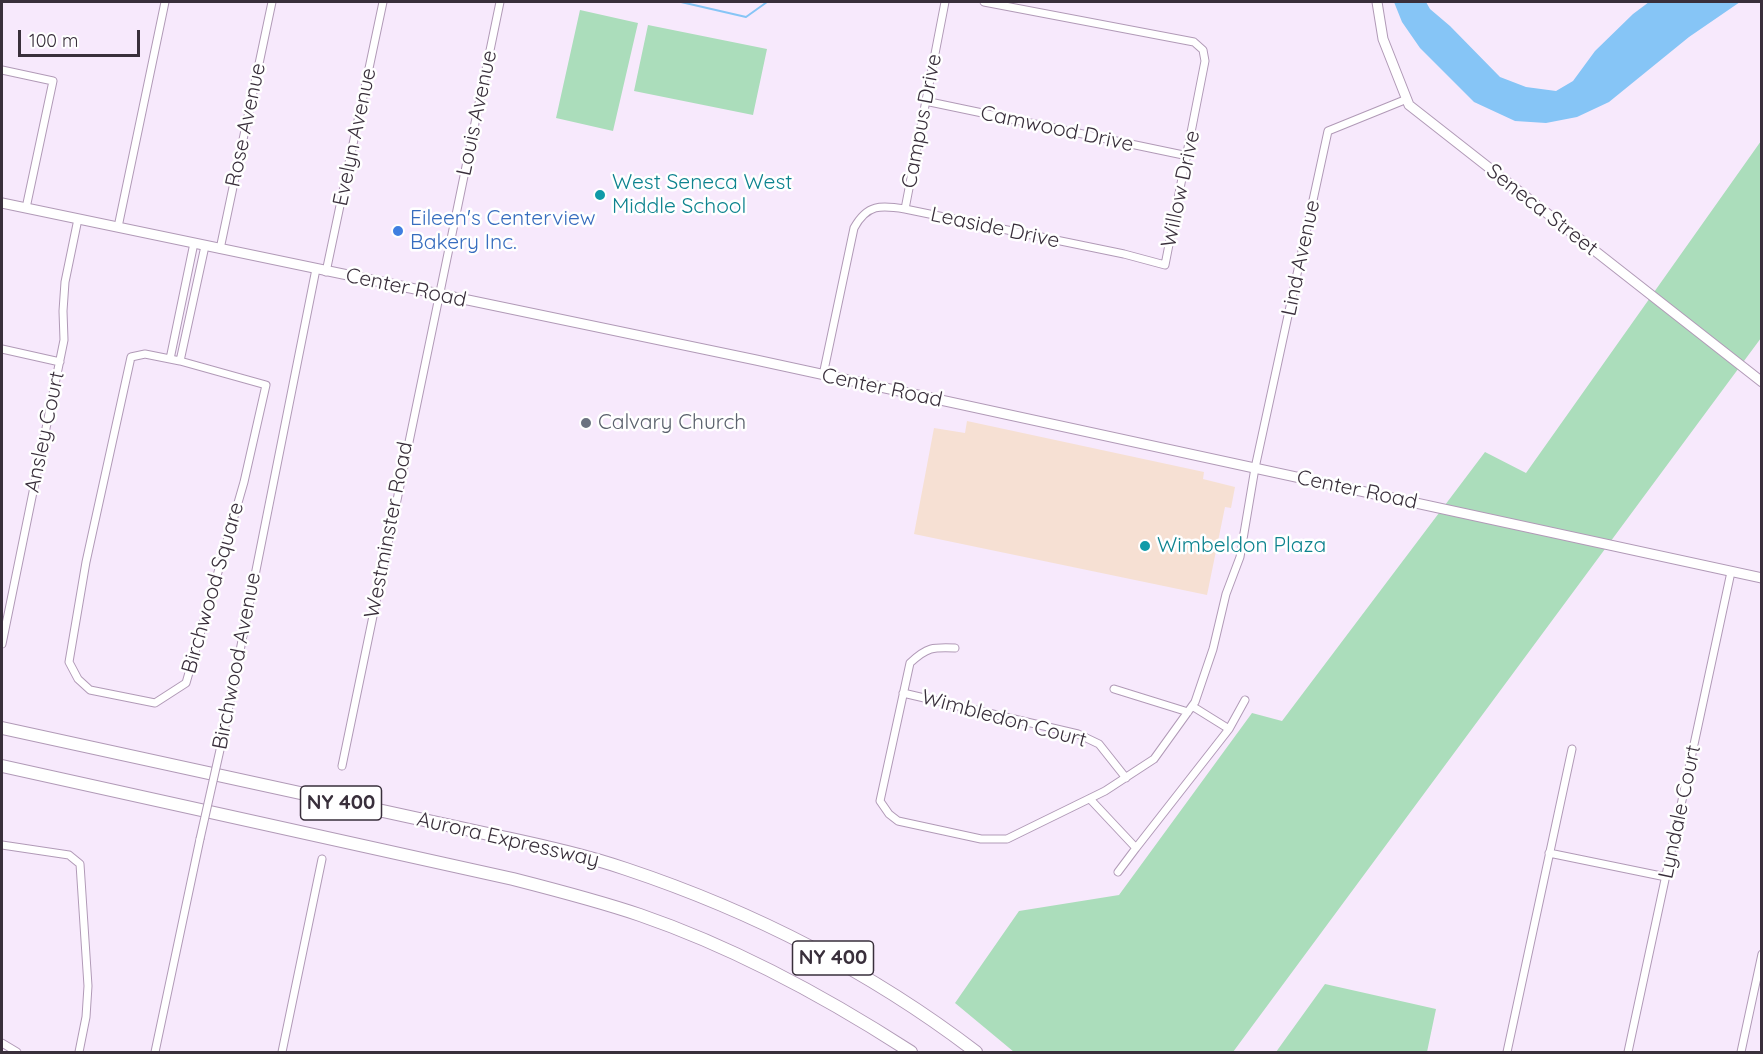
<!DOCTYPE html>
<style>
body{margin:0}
#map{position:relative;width:1763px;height:1054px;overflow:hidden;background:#f7e9fc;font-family:Quicksand,sans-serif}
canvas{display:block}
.frame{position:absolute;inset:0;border:3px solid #392f3b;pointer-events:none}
.scale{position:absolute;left:18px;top:30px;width:122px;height:27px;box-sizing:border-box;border:3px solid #392f3b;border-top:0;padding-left:8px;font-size:18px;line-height:21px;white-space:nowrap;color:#392f3b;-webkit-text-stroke:4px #fff;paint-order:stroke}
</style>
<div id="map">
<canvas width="1763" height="1054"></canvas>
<div class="frame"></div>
<div class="scale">100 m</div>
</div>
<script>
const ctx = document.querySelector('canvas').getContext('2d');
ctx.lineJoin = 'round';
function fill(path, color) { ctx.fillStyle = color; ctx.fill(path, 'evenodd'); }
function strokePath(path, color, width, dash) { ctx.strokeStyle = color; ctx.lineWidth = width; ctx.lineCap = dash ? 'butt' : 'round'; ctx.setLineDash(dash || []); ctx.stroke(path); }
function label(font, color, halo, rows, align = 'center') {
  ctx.font = font + ' Quicksand,sans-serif'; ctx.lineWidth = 5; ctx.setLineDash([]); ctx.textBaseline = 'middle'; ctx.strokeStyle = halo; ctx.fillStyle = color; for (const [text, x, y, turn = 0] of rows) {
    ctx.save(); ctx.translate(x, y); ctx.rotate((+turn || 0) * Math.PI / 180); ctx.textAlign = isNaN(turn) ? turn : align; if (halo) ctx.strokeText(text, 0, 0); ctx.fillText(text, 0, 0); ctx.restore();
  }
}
const commercial = new Path2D(`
 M967 421 1204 472 1203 479 1235 487 1231 508 1225 507 1207 595 914 534 934 428 965 433Z`);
const green = new Path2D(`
 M580 10 638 23 613 131 556 118Z
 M648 25 767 49 753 115 634 91Z
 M1761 141V338L1233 1052H1014L955 1003 1019 911 1119 895 1252 713 1282 721 1485 452 1526 473Z
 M1325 984 1436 1009 1427 1052H1276Z`);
const water = new Path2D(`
 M1394 2H1426L1430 9 1450 26 1500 77 1526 87 1556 91 1573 81 1595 51 1633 14 1649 2H1740L1689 37 1609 102 1577 117 1546 123 1515 121 1474 102 1420 48 1402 22Z`);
const stream = new Path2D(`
 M681 2 746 17 767 2`);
const street = new Path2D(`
 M2 70 53 81 26 208
 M925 101 1188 156
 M905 209 945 2
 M118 227 165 2
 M220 249 272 2
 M326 272 383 2
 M2 349 60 362
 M145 354 180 361 266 385 244 482 186 683 155 703 90 690 78 679 69 662 86 562 131 357Z
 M170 359 194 243
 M180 361 205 246
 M823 375 854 228C867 204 881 205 905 209L1124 254 1165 265 1205 61 1203 50 1194 42 984 2
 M2 644 64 340 63 311 65 282 78 219
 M955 648C933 647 927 647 910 663L880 801 889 814 898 821 981 839H1007L1105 791 1154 759 1195 702 1213 649 1226 594 1240 557 1255 468 1328 131 1407 99
 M1114 689 1188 712
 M903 693 1078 734 1099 744 1126 778
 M1229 729 1245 700
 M222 741 316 269
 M342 766 500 2
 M1090 799 1136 848 1229 729 1192 706
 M2 845 69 855 80 864 88 986 86 1017 79 1052
 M1549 853 1666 877
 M1118 872 1136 848
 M2 1043 17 1052
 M155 1052 200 839
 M282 1052 322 859
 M1507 1052 1572 749
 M1628 1052 1731 572
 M1741 1052 1762 954`);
const secondary = new Path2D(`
 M1377 2 1383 39 1409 105 1762 382
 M2 203 756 360 1762 578`);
const highway = new Path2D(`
 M2 728 502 837C543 846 585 855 626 869 752 911 870 971 976 1052
 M2 766 513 879C556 890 599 901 640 915 736 948 826 997 911 1052`);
const streetBridge = new Path2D(`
 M200 839 222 741`);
const markers = [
 [600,195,6,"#0f9aa8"],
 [398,231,6,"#3f7fe0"],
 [586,423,6,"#6b7280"],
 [1145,546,6,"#0f9aa8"]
];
const shields = [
 [341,803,81],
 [833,958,81]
];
const shieldNames = [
 ["NY 400",341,803],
 ["NY 400",833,958]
];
const streetNames = [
 ["Louis Avenue",477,113,-78],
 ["Campus Drive",922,121,-79],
 ["Rose Avenue",246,125,-78],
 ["Camwood Drive",1057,129,12],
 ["Evelyn Avenue",355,137,-78],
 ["Willow Drive",1181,189,-78],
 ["Seneca Street",1542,210,38],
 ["Leaside Drive",995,228,12],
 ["Lind Avenue",1301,258,-78],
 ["Center Road",406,288,12],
 ["Center Road",882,388,12],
 ["Ansley Court",45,432,-78],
 ["Center Road",1357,490,12],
 ["Westminster Road",389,530,-79],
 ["Birchwood Square",213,588,-74],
 ["Birchwood Avenue",237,661,-79],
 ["Wimbledon Court",1004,719,15],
 ["Lyndale Court",1680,812,-78],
 ["Aurora Expressway",508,840,13]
];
const cultureNames = [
 ["West Seneca West",612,183],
 ["Middle School",612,207],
 ["Wimbeldon Plaza",1157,546]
];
const shopNames = [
 ["Eileen's Centerview",410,219],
 ["Bakery Inc.",410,243]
];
const worshipNames = [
 ["Calvary Church",598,423]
];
fill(commercial, '#f6e0d3');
fill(green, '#abddbb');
fill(water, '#86c5f6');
strokePath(stream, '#86c5f6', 2);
strokePath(street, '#b19ab7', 9);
strokePath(secondary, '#b19ab7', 11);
strokePath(highway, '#b19ab7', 14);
strokePath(street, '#fff', 7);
strokePath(secondary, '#fff', 9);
strokePath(highway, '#fff', 12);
strokePath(streetBridge, '#b19ab7', 9, []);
strokePath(streetBridge, '#fff', 7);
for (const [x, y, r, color] of markers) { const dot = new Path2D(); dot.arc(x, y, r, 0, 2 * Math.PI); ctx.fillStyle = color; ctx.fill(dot); strokePath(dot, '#fff', 2); }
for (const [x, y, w] of shields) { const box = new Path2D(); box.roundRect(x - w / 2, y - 17, w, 34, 4.5); ctx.fillStyle = '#fff'; ctx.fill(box); strokePath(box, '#392f3b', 1.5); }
label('bold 20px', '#392f3b', null, shieldNames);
label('21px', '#392f3b', '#fff', streetNames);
label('21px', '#0d838f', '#fff', cultureNames, 'left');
label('21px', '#366cbe', '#fff', shopNames, 'left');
label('21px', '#5b616d', '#fff', worshipNames, 'left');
</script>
